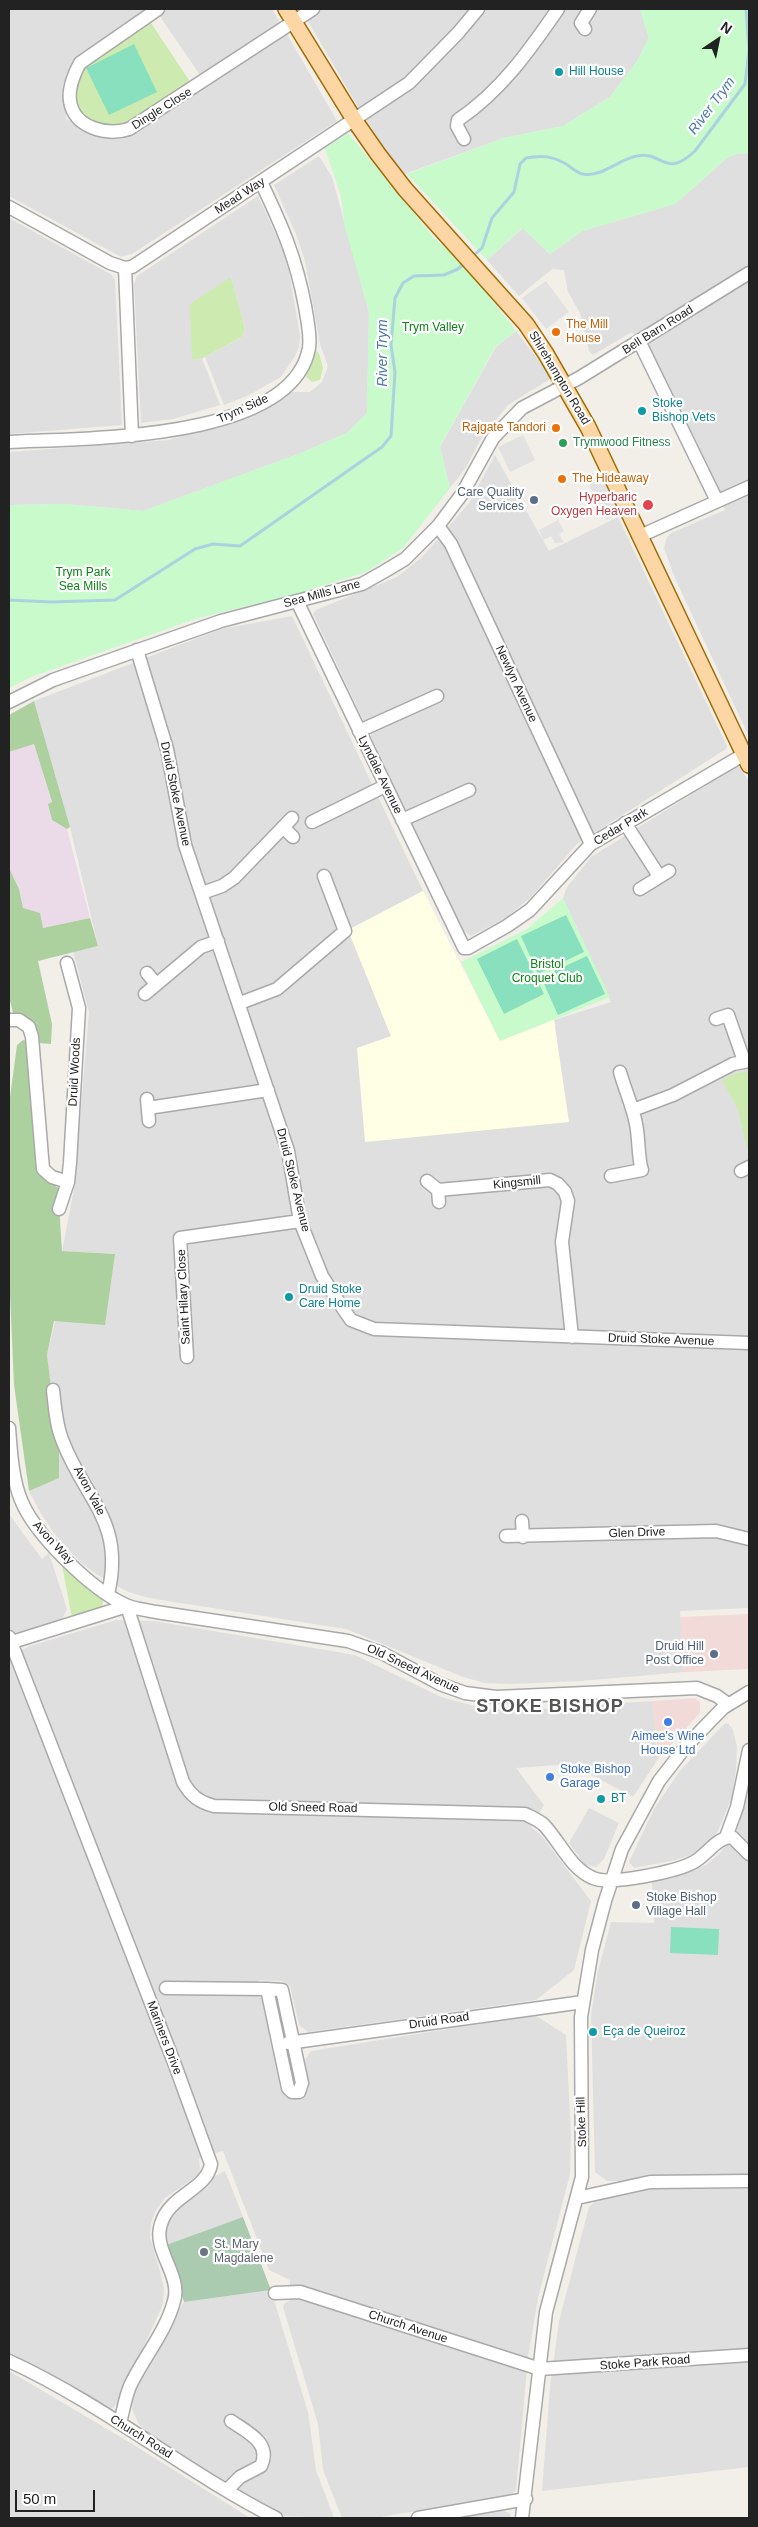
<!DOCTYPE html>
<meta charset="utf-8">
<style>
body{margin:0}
#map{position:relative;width:758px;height:2527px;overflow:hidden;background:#f2efe9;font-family:Helvetica,sans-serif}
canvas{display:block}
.frame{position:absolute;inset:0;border:10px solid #222;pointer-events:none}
.north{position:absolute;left:693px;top:15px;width:50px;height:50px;-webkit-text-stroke:4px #fff;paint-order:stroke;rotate:34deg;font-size:14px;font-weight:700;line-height:20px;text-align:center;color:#222}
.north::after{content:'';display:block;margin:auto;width:18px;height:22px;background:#222;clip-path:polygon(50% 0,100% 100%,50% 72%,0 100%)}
.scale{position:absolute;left:15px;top:2490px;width:80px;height:22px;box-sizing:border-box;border:2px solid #222;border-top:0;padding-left:6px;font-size:15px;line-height:18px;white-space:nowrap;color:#222;-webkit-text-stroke:4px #fff;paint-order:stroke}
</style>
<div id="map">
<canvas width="758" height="2527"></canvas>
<div class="frame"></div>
<div class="north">N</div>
<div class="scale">50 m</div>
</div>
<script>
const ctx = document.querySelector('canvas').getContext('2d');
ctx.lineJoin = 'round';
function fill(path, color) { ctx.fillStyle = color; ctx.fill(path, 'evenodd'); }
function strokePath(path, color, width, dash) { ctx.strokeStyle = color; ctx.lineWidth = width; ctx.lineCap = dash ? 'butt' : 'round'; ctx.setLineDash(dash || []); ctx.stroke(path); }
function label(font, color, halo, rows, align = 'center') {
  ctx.font = font + ' Helvetica,sans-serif'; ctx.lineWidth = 4.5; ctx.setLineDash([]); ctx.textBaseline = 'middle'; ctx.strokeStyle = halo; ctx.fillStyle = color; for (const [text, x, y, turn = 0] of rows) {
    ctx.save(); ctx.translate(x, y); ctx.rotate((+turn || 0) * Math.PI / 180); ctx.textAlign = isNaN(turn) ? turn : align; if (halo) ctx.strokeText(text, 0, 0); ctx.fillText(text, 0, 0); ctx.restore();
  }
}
const residential = new Path2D(`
 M9 9H148L81 53 68 70 65 81 66 119 96 134 115 138 135 131 287 34 337 121 132 254 121 257 9 196Z
 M168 9H272L280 23 204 75H200L159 15Z
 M301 9H640L649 38 637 61 610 97 563 126 504 138 402 175 358 107Z
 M749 153V737L674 576 664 548 667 537 671 533 725 510 648 353 632 332 593 355 589 351 580 313 568 292 564 270 552 269 519 296 487 260 523 228 550 254 582 231 675 204 727 158 736 154Z
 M319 156 332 177 369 312 367 413 347 433 301 453 143 511 64 504 9 505V452L169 440 240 419 291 392H310L322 382 328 366 320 344 305 261 296 234 274 185Z
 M258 196 284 252 290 277 300 336 299 347 295 356 281 377 247 396 224 405 205 357 242 337 245 329 231 277 192 360 202 358 220 405 173 419 141 423 134 284 137 276Z
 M9 218 112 275 115 280 122 425 9 434Z
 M516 331 552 378 508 405 481 439 465 469 450 488 440 447 496 347Z
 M495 455 549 551 618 517 727 746 726 749 577 844 531 897 506 918 471 936 463 931 313 614 316 610 397 577 422 557 469 503Z
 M292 616 423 891 348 930 391 1036 365 1142 556 1026 554 1020 611 1002 563 898 567 887 591 857 737 766 740 767 749 782V1608L680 1611 684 1672 581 1681 512 1684 485 1683 463 1677 346 1629 149 1598 128 1592 96 1574 79 1561 57 1537 41 1514 29 1491 59 1477 47 1355 55 1321 115 1254 62 1251 74 1189 89 1012 73 952 98 946 70 827 34 701 221 629Z
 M9 1514 42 1559 49 1553 67 1609 62 1619 9 1637Z
 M116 1620 154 1621 355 1655 441 1697 486 1709H537L653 1701 658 1759 633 1797 571 1764 516 1768 544 1805 531 1827 541 1835 591 1901 574 1970 536 2000 308 2032 299 2025 290 1986 282 1981 258 1980 281 2092 292 2100 306 2093 309 2086 305 2060 311 2051 535 2015 566 2035 571 2136 570 2174 538 2298 528 2357 516 2490 510 2496 374 2518H342L323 2470 318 2424 283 2307 285 2303 290 2300V2280L269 2270 223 2151 199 2158 200 2170 197 2176 165 2198 156 2210 151 2223 150 2237 161 2275 164 2290 163 2304 119 2401 113 2408 108 2409 9 2353V1656L30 1646Z
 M728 1723 733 1730 737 1747 736 1770 732 1797 718 1831 707 1844 695 1853 676 1860 634 1868 629 1862 654 1809 679 1772 724 1724Z
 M749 1785V2174L665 2181H607L595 2172 591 2015 598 1971 611 1922 654 1923 652 1879 677 1876 693 1871 706 1865 721 1852 738 1827Z
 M589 1808 619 1823 604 1859 596 1867 585 1865 569 1843Z
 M225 2171 243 2217 166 2245 164 2231 170 2214 207 2187 214 2177Z
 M652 2189H749V2467L542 2491 550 2387 559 2321 589 2207 595 2201Z
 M271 2290 308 2412 316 2470 334 2518 283 2516 209 2475 152 2438 138 2423 132 2409 135 2389 148 2360 184 2302Z
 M9 2371 129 2442 250 2518H9Z
 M489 2510 504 2511 510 2514V2518H443Z`);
const commercial = new Path2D(`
 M749 1614V1669L684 1672 680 1617Z
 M695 1698 700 1702V1713L658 1759 653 1701Z`);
const industrial = new Path2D(`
 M34 744 52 803H49L52 820 67 829 90 918 43 928 23 908 19 889 9 868V752Z`);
const education = new Path2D(`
 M423 891 500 1041 554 1020 569 1122 365 1142 357 1048 391 1036 348 930Z`);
const grass = new Path2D(`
 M149 20 189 80 188 85C156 106 112 150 77 109L74 89 81 68Z
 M231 277 245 329 242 337 203 358 192 360 190 304Z
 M315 350 319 353 323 368 320 380 312 382 304 375Z
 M749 1072V1144L747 1148 738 1110 722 1080 736 1073Z
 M61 1560 102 1594 103 1603 101 1609 72 1618Z`);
const forest = new Path2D(`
 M34 701 70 827 67 829 52 820 48 804 52 802 34 744 9 752V715Z
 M9 868 19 889 23 908 40 913 43 928 90 918 98 946 38 961 52 1024 51 1044 39 1043C35 1028 30 1017 13 1013L9 996Z
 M23 1040 30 1042 42 1176 58 1188 62 1251 115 1254 105 1325 54 1321 47 1355 59 1451V1478L29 1491 14 1385 9 1270V1105L17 1045Z`);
const cemetery = new Path2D(`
 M243 2217 271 2290 184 2302 166 2245Z`);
const park = new Path2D(`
 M640 9H749V153L736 154 727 158 675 204 582 231 550 254 522 228 487 260 407 174 504 138 563 126 610 97 637 61 649 38Z
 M348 133 435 239 463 263 516 331 495 347 440 447 450 488 403 548 366 572 297 594 198 618 31 677 9 688V505L64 504 143 511 301 453 347 433 367 413 369 312 345 227 341 196 325 148Z
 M563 898 610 997 500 1041 461 962 527 929Z`);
const pitch = new Path2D(`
 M134 44 157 92 109 115 86 68Z
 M566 915 584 952 538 974 521 936Z
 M517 939 544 994 504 1014 477 959Z
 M587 956 605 994 558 1015 541 977Z
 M671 1927 719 1929 718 1955 670 1953Z`);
const parking = new Path2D(`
 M546 281 569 312 546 329 522 298Z
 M523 435 535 460 510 472 498 447Z
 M602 472 612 491 596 499 587 480Z
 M614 497 619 514 606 520 599 504Z
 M558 520 564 531 559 534 564 542 555 543 551 536 543 540 539 530Z`);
const stream = new Path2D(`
 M473 256 482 248 492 218 514 192 520 164 526 158C542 155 552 156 566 164 571 167 577 173 583 174 601 178 619 159 637 156 663 150 664 180 695 151L745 84 749 50 746 9
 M9 600 51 602 115 600 195 549 213 544 240 546 382 447 391 436 395 372 391 345 395 298 403 283 414 276 444 275 458 269 466 262`);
const minor = new Path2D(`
 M158 9 80 63C74 74 68 87 70 101 74 128 107 136 129 129L313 9
 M585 29 581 23 590 9
 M464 139 457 126 458 120C501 91 529 51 558 9
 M9 207 110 263 125 268 132 267 409 83 458 33 478 9
 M125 268 132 436
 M639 341 717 501
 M9 442C81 438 292 442 309 348 311 335 307 319 305 306 296 258 282 226 261 182
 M438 526 451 544 591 844
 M640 536 749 487
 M297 601 464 948H468L507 926 530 910 591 844 743 755
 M137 650 167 749 185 845 288 1151 300 1221 322 1276 342 1307 351 1320 374 1329 749 1343
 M9 702 53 680 221 621 362 584 385 571 405 559 438 526 462 494 493 438 522 408 579 378 749 273
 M359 731 437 696
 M402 820 469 790
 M312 822 385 786
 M625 823 659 876
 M283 827 293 837
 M640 889 669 871
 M202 893 222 886 234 878 292 818
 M147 973 156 984
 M145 994 201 947 218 941
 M240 1003 277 989 345 931 324 876
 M716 1019 728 1015 744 1061
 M9 1020H19L29 1027 32 1037 43 1169 52 1177 68 1182
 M147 1099 149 1121
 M148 1108 268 1090
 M633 1110 673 1095 733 1064 749 1061
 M741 1171 749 1167
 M611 1176 642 1170C638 1160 639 1137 636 1124 633 1107 625 1090 620 1072
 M427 1181 438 1190 439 1202
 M438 1190 550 1180 558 1184 565 1192 568 1201 562 1242 572 1337
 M59 1209 68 1182 70 1163 79 1008 67 963
 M187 1357 180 1238 300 1221
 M53 1390C55 1407 56 1426 63 1442 86 1501 125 1522 108 1594
 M9 1428C11 1452 12 1478 21 1500 35 1535 92 1590 126 1605 135 1609 147 1610 156 1612L348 1641 382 1653 440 1684 465 1693 496 1697 697 1688 717 1696 728 1704
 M522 1521 523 1537
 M506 1536 716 1531 749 1539
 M127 1606 183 1782C191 1796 199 1802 214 1806L525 1814C531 1817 539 1820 544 1825 560 1842 571 1869 593 1878 610 1886 678 1871 694 1862 707 1855 717 1837 732 1837L749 1854
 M9 1637 175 2065 211 2164C207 2190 169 2195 161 2224 152 2250 182 2275 174 2301 166 2332 143 2358 130 2386 125 2398 123 2412 120 2423
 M9 1643 127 1606
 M726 1837 737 1807 749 1750
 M166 1988 267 1989 282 1990 302 2083 299 2092H292L288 2088 267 1989
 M288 2043 583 2002
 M577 2198 650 2182 749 2181
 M275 2293 300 2292 540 2369 749 2355
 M9 2361C103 2404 184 2471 276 2518
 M227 2490 240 2477 261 2466C272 2443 247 2432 231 2421
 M418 2518 526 2499
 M522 2518 546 2312 582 2177 581 2017 592 1950 605 1901 622 1849 659 1781 687 1745 723 1708 749 1692`);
const major = new Path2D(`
 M286 9 355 121 378 154 405 189 526 324 546 354 588 427 749 765`);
const markers = [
 [559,72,5,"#0f9aa8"],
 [556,332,5,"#e8710a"],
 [642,411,5,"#0f9aa8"],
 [556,428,5,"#e8710a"],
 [563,443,5,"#2e9e5b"],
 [562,479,5,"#e8710a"],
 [534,500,5,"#5c6f8a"],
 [648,505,6,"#e0444e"],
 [289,1297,5,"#0f9aa8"],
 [714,1654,5,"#5c6f8a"],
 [668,1722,5,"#3f7fe0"],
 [550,1777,5,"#3f7fe0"],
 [601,1799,5,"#0f9aa8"],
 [636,1905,5,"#5c6f8a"],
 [593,2032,5,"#0f9aa8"],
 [204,2252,5,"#6b7280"]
];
const cultureNames = [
 ["Hill House",569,72],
 ["Stoke",652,404],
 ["Bishop Vets",652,418],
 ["Druid Stoke",299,1290],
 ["Care Home",299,1304],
 ["BT",611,1799],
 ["Eça de Queiroz",603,2032]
];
const streetNames = [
 ["Dingle Close",162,109,-32],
 ["Mead Way",240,196,-33],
 ["Bell Barn Road",658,330,-32],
 ["Shirehampton Road",559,378,59],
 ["Trym Side",243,409,-24],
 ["Sea Mills Lane",322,594,-15],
 ["Newlyn Avenue",516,684,65],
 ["Lyndale Avenue",380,775,64],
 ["Druid Stoke Avenue",175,794,78],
 ["Cedar Park",621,827,-31],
 ["Druid Woods",75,1072,-87],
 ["Druid Stoke Avenue",293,1180,76],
 ["Kingsmill",517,1183,-6],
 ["Saint Hilary Close",184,1297,-93],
 ["Druid Stoke Avenue",661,1340,2],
 ["Avon Vale",89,1491,62],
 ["Glen Drive",637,1533,-2],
 ["Avon Way",53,1543,47],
 ["Old Sneed Avenue",413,1669,25],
 ["Old Sneed Road",313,1808,1],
 ["Druid Road",439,2021,-8],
 ["Mariners Drive",164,2038,69],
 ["Stoke Hill",582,2122,-92],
 ["Church Avenue",408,2327,18],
 ["Stoke Park Road",645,2363,-4],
 ["Church Road",141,2437,32]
];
const foodNames = [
 ["The Mill",566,325],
 ["House",566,339],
 ["Rajgate Tandori",546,428,"right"],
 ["The Hideaway",572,479]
];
const parkNames = [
 ["Trym Valley",433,328],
 ["Trym Park",83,573],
 ["Sea Mills",83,587],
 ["Bristol",547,965],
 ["Croquet Club",547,979]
];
const leisureNames = [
 ["Trymwood Fitness",573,443]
];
const serviceNames = [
 ["Care Quality",524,493],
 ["Services",524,507],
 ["Druid Hill",704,1647],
 ["Post Office",704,1661],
 ["Stoke Bishop",646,1898,"left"],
 ["Village Hall",646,1912,"left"]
];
const healthNames = [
 ["Hyperbaric",637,498],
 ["Oxygen Heaven",637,512]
];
const shopNames = [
 ["Aimee's Wine",668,1737],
 ["House Ltd",668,1751],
 ["Stoke Bishop",560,1770,"left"],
 ["Garage",560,1784,"left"]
];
const worshipNames = [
 ["St. Mary",214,2245],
 ["Magdalene",214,2259]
];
const waterNames = [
 ["River Trym",712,106,-53],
 ["River Trym",383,353,-90]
];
const districtNames = [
 ["STOKE BISHOP",550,1707]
];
fill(residential, '#e0dfdf');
fill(commercial, '#f2dad9');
fill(industrial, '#ebdbe8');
fill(education, '#ffffe5');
fill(grass, '#cdebb0');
fill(forest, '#add19e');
fill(cemetery, '#aacbaf');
fill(park, '#c8facc');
fill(pitch, '#88e0be');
fill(parking, '#e2e2e2');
strokePath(stream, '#aad3df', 3);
strokePath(minor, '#a9a9a9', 15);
strokePath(major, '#a06b00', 18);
strokePath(minor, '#fff', 12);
strokePath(major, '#fcd6a4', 15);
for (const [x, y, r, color] of markers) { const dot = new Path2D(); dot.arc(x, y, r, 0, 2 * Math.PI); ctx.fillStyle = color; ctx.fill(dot); strokePath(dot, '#fff', 2); }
label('12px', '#0d838f', '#fff', cultureNames, 'left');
label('12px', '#222', '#fff', streetNames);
label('12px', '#c56008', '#fff', foodNames, 'left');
label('12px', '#0c8416', '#fff', parkNames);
label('12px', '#27864d', '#fff', leisureNames, 'left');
label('12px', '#4e5e75', '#fff', serviceNames, 'right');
label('12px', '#be3a42', '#fff', healthNames, 'right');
label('12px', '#366cbe', '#fff', shopNames);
label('12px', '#5b616d', '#fff', worshipNames, 'left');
label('italic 14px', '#4a7aab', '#fff', waterNames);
ctx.letterSpacing = '1px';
label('bold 18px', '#555', '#fff', districtNames);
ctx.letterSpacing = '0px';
</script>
